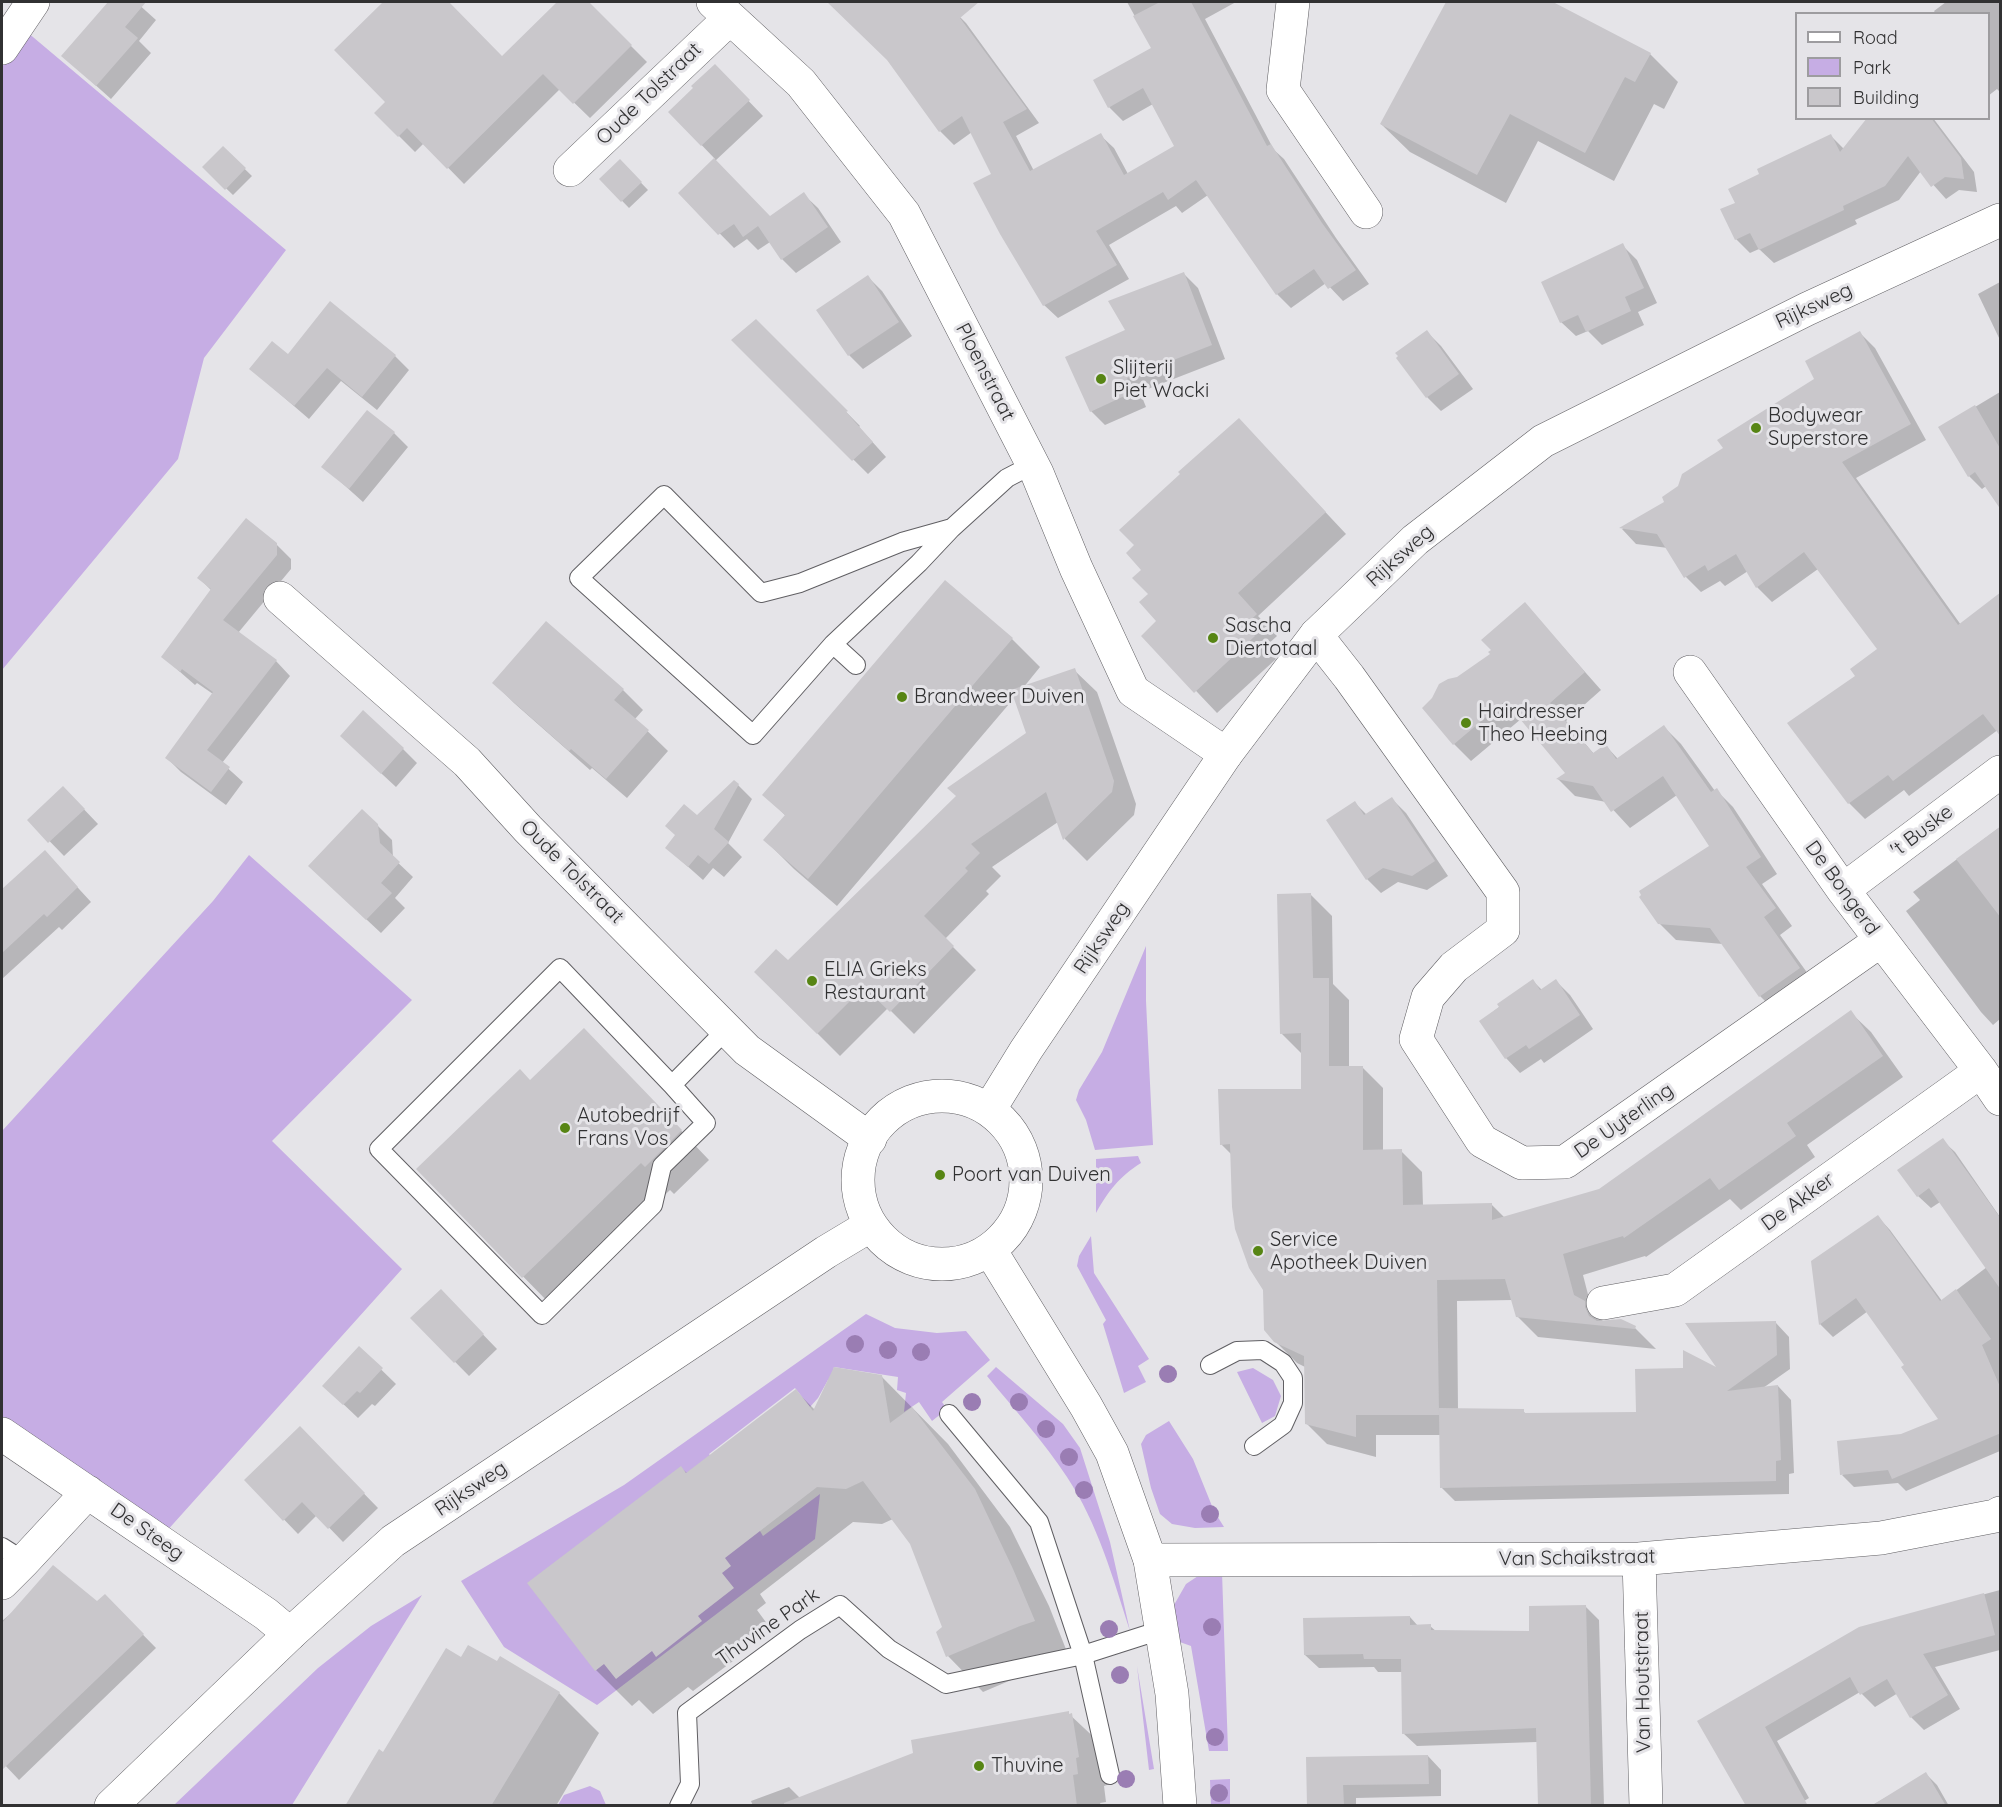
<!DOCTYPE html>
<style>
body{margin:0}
#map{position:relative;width:2002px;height:1807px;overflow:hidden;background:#e5e4e8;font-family:Quicksand,sans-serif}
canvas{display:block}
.frame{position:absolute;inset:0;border:3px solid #313132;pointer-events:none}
.legend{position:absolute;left:1795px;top:12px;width:195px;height:108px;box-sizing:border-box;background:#e5e4e8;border:2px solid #9d9c9f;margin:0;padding:8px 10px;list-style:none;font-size:18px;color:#313132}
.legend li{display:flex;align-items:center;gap:12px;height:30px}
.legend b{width:30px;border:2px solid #9d9c9f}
</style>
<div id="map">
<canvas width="2002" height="1807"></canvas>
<div class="frame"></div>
<ul class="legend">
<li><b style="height:8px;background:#fff"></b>Road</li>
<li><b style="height:16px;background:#c6ade4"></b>Park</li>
<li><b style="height:16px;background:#c9c7cb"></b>Building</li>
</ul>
</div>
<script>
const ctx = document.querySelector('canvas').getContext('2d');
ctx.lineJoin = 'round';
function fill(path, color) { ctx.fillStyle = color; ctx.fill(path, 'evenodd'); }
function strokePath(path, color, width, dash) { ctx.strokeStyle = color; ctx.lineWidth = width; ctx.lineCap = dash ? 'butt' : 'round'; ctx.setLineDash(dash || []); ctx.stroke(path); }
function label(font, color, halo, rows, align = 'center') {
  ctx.font = font + ' Quicksand,sans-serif'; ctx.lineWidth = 6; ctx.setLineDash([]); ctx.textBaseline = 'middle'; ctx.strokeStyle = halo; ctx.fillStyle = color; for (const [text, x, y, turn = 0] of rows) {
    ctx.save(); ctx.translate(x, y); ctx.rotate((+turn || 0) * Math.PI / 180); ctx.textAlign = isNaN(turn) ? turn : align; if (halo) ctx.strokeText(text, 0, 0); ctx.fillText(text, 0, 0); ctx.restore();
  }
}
const green = new Path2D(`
 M27 32 286 250 204 358 178 459 2 670V67Z
 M249 855 412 1000 272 1141 402 1269 165 1533 2 1425V1131L213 901Z
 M1146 946V1001L1153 1145 1095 1150 1086 1120 1076 1100 1079 1090 1102 1052Z
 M1138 1156 1141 1163C1119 1177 1109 1190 1096 1213V1159Z
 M1091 1236 1094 1273 1149 1359 1138 1366 1146 1382 1124 1393 1103 1324 1106 1320 1077 1266 1079 1256Z
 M866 1314 895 1328 937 1333 966 1331 990 1360 942 1402 947 1409 932 1421 919 1402 904 1412 906 1393 897 1390 898 1377 834 1367 831 1380H828L818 1398 810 1407 795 1388 709 1454 734 1487 763 1536 820 1494 815 1539 597 1705 504 1647 461 1581 624 1485Z
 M996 1367 1063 1424 1080 1448 1110 1542 1130 1631C1113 1578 1098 1524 1067 1477 1044 1442 1014 1409 987 1376Z
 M1253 1368 1273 1380 1281 1396 1275 1416 1262 1423 1237 1372Z
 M1169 1421 1193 1459 1214 1511 1224 1527 1195 1528 1172 1524 1160 1514 1151 1488 1141 1444 1146 1435Z
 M1222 1572 1228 1751H1209L1191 1646 1177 1641 1172 1621 1174 1605 1186 1584 1201 1574Z
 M422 1595 292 1805H174L318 1668 371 1626Z
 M1137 1666 1154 1769 1149 1770Z
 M1230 1779V1805H1211L1210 1780Z
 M590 1786 600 1791 606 1805H558L564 1795Z`);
const shadow = new Path2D(`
 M110 2H136L156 20 139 41 151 53 111 99 63 56Z
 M386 2H447L502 58 559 2H587L647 62 590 118 560 89 464 184 424 143 415 152 376 113 387 102 336 50Z
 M830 2H944L912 30 952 9 966 23 1039 123 1016 136 1034 171 1100 135 1114 148 1128 174 1176 146 1153 104 1123 121 1109 107 1095 81 1153 49 1127 2H1236L1205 19 1274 150 1284 159 1336 238 1369 284 1343 301 1326 283 1291 308 1277 294 1208 195 1182 213 1176 206 1109 245 1129 279 1058 318 1044 305 993 174 972 132 954 145 940 131 884 55Z
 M1447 2H1542L1650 54 1678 82 1664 109 1654 104 1614 181 1538 141 1506 203 1410 152 1381 124Z
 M1946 2H2000V92L1997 89 1988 96V14H1936L1934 11Z
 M715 66 763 116 715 161 770 218 803 194 818 208 841 242 796 273 782 259 770 242 758 250 747 239 734 248 680 193 715 159 670 112Z
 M1896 118H1933L1974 172 1977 192 1959 190 1946 199 1921 171 1899 200 1855 220 1857 224 1774 263 1759 249 1750 253 1736 239 1737 204 1761 174 1831 136 1844 149Z
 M223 148 252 176 233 195 204 167Z
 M620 161 648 190 629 208 601 179Z
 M1622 245 1637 260 1657 303 1638 312 1644 325 1602 345 1588 331 1576 336 1561 322Z
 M1184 274 1198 288 1225 359 1140 392 1146 407 1105 425 1091 411 1127 331Z
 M868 277 882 291 912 336 863 369 849 355Z
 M2000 282V340L1978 294Z
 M756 321 860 426 859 427 886 457 868 474 733 340Z
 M1427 332 1441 346 1473 389 1441 411 1427 397 1398 358Z
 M1860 333 1875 348 1926 440 1856 478 1961 625 1999 729 1909 796 1904 790 1865 819 1849 803 1789 723 1857 676 1879 649 1818 569 1772 602 1757 587 1748 571 1725 586 1720 581 1701 592 1686 577 1668 548 1636 544 1622 529 1666 502 1679 487 1725 449 1816 379Z
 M395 356 409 370 377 410 341 381 309 419 251 369Z
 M2000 392V439L1999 440 2000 443V498L1986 486 1982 489 1969 476 1940 428Z
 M1239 420 1346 534 1258 616 1277 636 1265 647 1276 659 1217 713 1144 636 1159 621 1143 570Z
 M394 433 408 447 363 502 323 466Z
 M276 544 291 559V569L238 633 276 661 290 676 222 763 243 782 226 805 181 772 167 758 213 694 197 683 195 685 163 657 212 591 199 578Z
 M945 582 1012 639 1040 667 1023 688 1074 670 1097 692 1136 804 1134 815 1087 861 1065 839 1058 822 992 867 1001 876 986 891 989 894 945 939 976 970 914 1034 888 1008 840 1056 756 972 788 962 1028 734 1015 697 837 906 794 869 765 840 786 816 764 795Z
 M1525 604 1601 690 1566 721 1594 754 1606 746 1618 759 1664 727 1681 744 1715 791 1716 790 1733 807 1777 874 1762 884 1792 926 1780 935 1816 985 1777 1013 1760 996 1723 944 1676 940 1659 923 1711 846 1677 795 1630 828 1606 802 1575 796 1558 779 1567 773 1521 719 1471 761 1454 744 1457 679 1492 654Z
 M494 683 623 690 643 710 635 719 668 751 627 798 592 768 590 770 514 703Z
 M403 749 417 763 396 787 356 750Z
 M738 785 752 799 728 843 742 857 724 877 713 868 703 880 667 848 697 817Z
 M1392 799 1406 813 1448 876 1427 890 1398 882 1381 893 1367 879 1355 803 1367 815Z
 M77 802 98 824 64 856 29 820Z
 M377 825 392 840 393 858 413 877 395 898 405 908 381 933 324 880Z
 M2000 827V1019L1993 1025 1981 1012 1906 911 1920 900 1913 892Z
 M45 852 91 902 62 930 59 927 2 979V891Z
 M1311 895 1332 916 1333 984 1349 1000V1067H1362L1383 1088V1151H1401L1422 1172 1423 1206 1491 1204 1505 1218 1600 1191 1850 1012 1871 1032 1903 1077 1807 1145 1815 1157 1741 1210 1730 1199 1646 1257 1645 1256 1583 1275 1592 1310 1604 1322 1635 1328 1656 1349 1538 1337 1517 1316 1513 1300 1457 1301 1458 1410 1523 1411 1527 1415 1637 1413 1721 1371 1776 1323 1789 1337 1790 1369 1763 1388 1778 1386 1791 1400 1794 1473 1789 1474V1494L1455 1501 1441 1487V1435H1376V1457L1327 1444 1306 1423 1305 1367 1297 1363 1275 1341 1232 1155 1221 1144 1303 1091 1302 1054 1281 1033Z
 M1533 981 1542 990 1556 981 1570 995 1593 1029 1544 1063 1541 1059 1520 1073 1506 1058 1481 1021Z
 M612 1058 709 1160 674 1194 670 1190 551 1305 418 1169 531 1082Z
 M1942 1140 1955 1152 2000 1217V1451L1906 1491 1898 1483 1854 1487 1842 1475 1901 1436 1940 1419 1906 1365 1868 1311 1833 1337 1820 1324 1813 1262 1878 1217 1890 1230 1942 1301 1987 1267 1940 1202 1931 1208 1918 1196Z
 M441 1291 497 1349 469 1376 412 1318Z
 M359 1348 396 1384 375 1406 372 1404 358 1418 339 1400Z
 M881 1376 948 1444 1010 1527 1049 1606 1069 1657 1056 1661 983 1692 948 1656 944 1628 912 1543 893 1519 882 1524 853 1522 760 1594 766 1603 757 1610 768 1625 733 1653 737 1658 693 1691 688 1687 653 1714 639 1700 632 1706 596 1670 681 1468 687 1473 796 1391 815 1410Z
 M300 1428 378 1508 343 1542 317 1515 298 1534 246 1480Z
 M2000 1590V1650L1935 1667 1960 1709 1924 1730 1911 1717 1898 1693 1875 1707 1860 1692 1777 1741 1809 1798 1796 1806 1699 1722 1859 1628Z
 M105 1596 156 1648 19 1780 2 1762V1621L15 1610 97 1603Z
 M1585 1606 1599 1620 1604 1806H1539L1537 1742 1417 1746 1403 1733V1672H1378L1374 1667 1319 1668 1305 1655 1410 1617 1418 1626H1430L1437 1632 1531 1633Z
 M461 1659 559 1693 599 1733 556 1806H346L384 1754Z
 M1068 1713 1100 1743 1107 1785 1104 1786 1106 1802 1100 1803 1101 1806H753L751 1801 789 1787 800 1798Z
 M1428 1756 1441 1770V1796L1356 1798V1806H1308V1758Z
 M1926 1774 1937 1785 1949 1806H1871Z`);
const building = new Path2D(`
 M108 2H146L125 27 138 38 96 86 61 56Z
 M383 2H449L502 56 557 2H589L632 45 573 104 543 74 447 169 407 128 398 137 374 113 385 102 334 50Z
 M827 2H979L960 18 1027 109 1003 122 1030 171 1101 133 1124 175 1174 146 1143 88 1108 108 1093 80 1151 48 1133 16 1160 2H1191L1267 146 1271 144 1322 223 1356 270 1328 289 1314 269 1276 295 1196 180 1168 200 1163 192 1096 231 1117 265 1043 306 1000 234 973 183 991 174 962 116 939 132 887 60Z
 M1446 2H1553L1651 53 1635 82 1625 77 1585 153 1510 114 1477 175 1380 124Z
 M715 64 750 100 701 146 668 112 693 88 691 86Z
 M1867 118H1931L1961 158 1964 179 1945 177 1931 187 1908 156 1885 186 1843 206 1844 210 1759 250 1750 233 1735 240 1720 209 1735 203 1728 189 1759 174 1757 169 1831 134 1840 152Z
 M223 146 246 168 225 190 202 167Z
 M714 158 770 216 804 192 828 227 781 260 758 226 743 237 734 224 718 235 678 193Z
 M620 159 642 182 621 202 599 179Z
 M1623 243 1644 288 1625 297 1631 311 1586 332 1578 315 1560 323 1541 282Z
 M1184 272 1212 345 1127 378 1133 392 1090 412 1065 357 1125 330 1108 301Z
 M868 275 899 322 848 356 816 310Z
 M330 301 396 355 362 397 327 368 294 406 249 369 272 341 288 354Z
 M756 319 848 411 846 412 873 442 852 461 731 340Z
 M1427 330 1459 374 1426 398 1396 358 1398 356 1395 353Z
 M1860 331 1911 424 1842 462 1958 625 2001 592V737L1983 714 1893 781 1888 775 1848 804 1787 723 1855 676 1850 669 1877 649 1804 552 1756 588 1736 554 1708 571 1705 565 1684 578 1657 534 1619 528 1664 502 1662 497 1678 486 1682 474 1723 448 1717 440 1814 379 1805 361Z
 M1975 405 2001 450V510L1975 472 1968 477 1938 427Z
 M367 410 395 432 349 489 321 467Z
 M1239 418 1326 512 1238 593 1257 614 1245 625 1255 636 1194 693 1141 636 1156 621 1139 602 1148 594 1132 578 1141 570 1126 553 1134 545 1119 530 1180 474 1178 472Z
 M246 518 277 543V555L223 620 277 660 207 750 230 767 211 792 165 758 213 692 182 669 180 672 161 657 211 589 197 578Z
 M945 580 1013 638 808 879 763 840 785 815 762 795Z
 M1525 602 1585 672 1550 703 1593 753 1606 744 1616 759 1664 725 1711 792 1717 788 1761 857 1746 867 1776 908 1764 917 1800 968 1759 997 1710 928 1658 924 1639 897 1641 895 1639 891 1709 846 1663 776 1611 812 1593 786 1556 779 1565 773 1505 701 1453 745 1422 708 1432 698 1439 684 1448 679 1457 677 1490 654 1488 652 1491 650 1481 640Z
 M546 621 624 689 614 700 649 730 606 779 571 749 569 751 492 683Z
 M1075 668 1114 781 1112 792 1063 840 1046 792 971 844 980 853 965 868 968 871 924 916 954 946 890 1012 864 987 817 1034 754 972 776 949 788 960 956 796 947 788 1026 733 1011 690Z
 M363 710 404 748 381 774 340 736Z
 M734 780 739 784 714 829 729 842 709 864 698 855 688 867 665 848 675 835 665 826 684 804 697 815Z
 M63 786 85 809 48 843 27 820Z
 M1392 797 1435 861 1412 876 1383 868 1366 880 1326 820 1355 801 1364 815Z
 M362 809 378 824 380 843 400 862 381 883 392 893 366 920 308 866Z
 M2001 826V918L1956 859Z
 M45 850 78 887 47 917 44 914 2 953V889Z
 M1311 893 1313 978H1329V1066H1363V1150L1402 1149 1403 1205 1492 1203V1220L1599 1189 1851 1010 1883 1056 1787 1123 1796 1136 1719 1190 1710 1178 1624 1238 1623 1236 1563 1254 1574 1295 1585 1301V1307L1589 1316 1597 1321 1621 1319 1636 1326 1635 1329 1516 1317 1505 1279 1437 1280 1439 1415H1356V1437L1305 1424 1304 1356 1274 1342 1264 1330 1263 1290 1249 1268 1235 1229 1232 1207 1230 1144 1220 1145 1218 1089H1301V1033L1280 1034 1277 894Z
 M1533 979 1540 990 1556 979 1580 1015 1529 1049 1526 1045 1505 1059 1479 1021 1499 1007 1497 1004Z
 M584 1028 682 1130 645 1167 641 1163 522 1278 416 1169 520 1069 530 1080Z
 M1943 1138 2001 1219V1290L1929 1188 1917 1197 1897 1170Z
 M1878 1215 1940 1301 1956 1289 1991 1339 1982 1345 2001 1389V1433L1892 1479 1888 1470 1840 1475 1837 1441 1901 1434 1938 1419 1901 1367 1904 1365 1856 1298 1819 1325 1811 1261Z
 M441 1289 484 1334 454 1363 410 1318Z
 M1776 1321 1777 1355 1727 1391 1778 1385 1781 1460 1776 1461V1481L1440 1488 1439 1408 1524 1409V1413L1636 1412 1635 1369 1683 1368V1350L1716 1367 1685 1323Z
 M359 1346 383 1368 360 1393 357 1391 343 1405 322 1386Z
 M834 1367 882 1375 890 1423 912 1407 975 1489 1013 1569 1035 1621 1020 1626 946 1657 936 1632 942 1627 910 1544 863 1481 846 1489 817 1487 725 1558 731 1566 722 1573 734 1588 698 1616 702 1621 656 1657 652 1651 616 1679 604 1664 595 1671 527 1583 681 1466 686 1473 796 1389 813 1411Z
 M300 1426 365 1493 328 1529 302 1502 283 1521 244 1480Z
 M53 1565 97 1601 105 1594 144 1634 2 1770V1623Z
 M1984 1593 1995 1635 1923 1654 1948 1695 1910 1718 1887 1679 1860 1695 1850 1677 1765 1727 1808 1806H1746L1697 1721 1859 1627Z
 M1586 1605 1591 1806H1538L1536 1728 1402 1734 1401 1659H1364L1363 1654 1304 1655 1303 1618 1410 1616V1625L1431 1624V1630L1529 1631V1606Z
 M468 1645 497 1661 500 1656 560 1692 491 1806H345L379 1749 383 1752 446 1648 461 1657Z
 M1069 1711V1714L1072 1713 1079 1757 1076 1758 1078 1774 1073 1775 1077 1806H784V1803L913 1753 911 1740Z
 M1428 1755 1429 1784 1343 1785 1344 1806H1307L1306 1757Z
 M1926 1772 1946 1806H1871Z`);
const service = new Path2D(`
 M952 528 902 542 800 583 761 593 664 495 579 578 753 735 833 644 919 563 952 528 1007 478 1032 465
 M833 644 856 665
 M560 968 672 1085 706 1123 662 1166 653 1205 542 1315 379 1149Z
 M672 1085 727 1029
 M1210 1365 1237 1351 1263 1350 1283 1363 1293 1378V1403L1283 1425 1254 1446
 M949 1414 1039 1522 1083 1655 1110 1775
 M2 1547 24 1561
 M679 1806 690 1784 687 1713 800 1630 840 1605 889 1649 946 1684 1083 1655 1161 1630`);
const minor = new Path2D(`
 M713 2 801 83 904 214 1037 473 1076 568 1133 691 1226 754
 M1293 2 1283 90 1366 212
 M2 48 33 2
 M570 170 729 19
 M280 598 467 762 528 829 747 1050 870 1139
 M1316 635 1349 677 1503 892V930L1454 967 1428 997 1416 1039 1482 1141 1522 1163 1565 1162 1880 941
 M1690 672 1843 890 1981 1071 2000 1099
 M1843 890 2000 772
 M1603 1303 1675 1290 1981 1071
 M2 1434 266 1614 290 1634
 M1639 1559 1646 1806
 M1150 1560 1639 1559 1881 1538 1995 1516 2000 1513
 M2 1583 24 1561 88 1492`);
const tertiary = new Path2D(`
 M858 1180a84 84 0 1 1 168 0a84 84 0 1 1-168 0Z
 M989 1110 1026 1050 1226 754 1316 635 1415 540 1543 441 1807 309 2000 220
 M990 1250 1086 1406 1112 1453 1150 1560 1172 1694 1180 1806
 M111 1806 290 1634 393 1541 826 1252 871 1225`);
const trees = [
 [855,1344],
 [888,1350],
 [921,1352],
 [1168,1374],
 [972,1402],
 [1019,1402],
 [1046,1429],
 [1069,1457],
 [1084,1490],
 [1210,1514],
 [1212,1627],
 [1109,1629],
 [1120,1675],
 [1215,1737],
 [1126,1779],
 [1219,1793]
];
const markers = [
 [1101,379,6,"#578514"],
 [1756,428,6,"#578514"],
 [1213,638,6,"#578514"],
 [902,697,6,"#578514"],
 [1466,723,6,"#578514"],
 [812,981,6,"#578514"],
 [565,1128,6,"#578514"],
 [940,1175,6,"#578514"],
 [1258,1251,6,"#578514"],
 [979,1766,6,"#578514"]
];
const streetNames = [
 ["Oude Tolstraat",649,94,-44],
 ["Rijksweg",1814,306,-25],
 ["Ploenstraat",985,372,63],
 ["Rijksweg",1400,556,-42],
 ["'t Buske",1922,831,-37],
 ["Oude Tolstraat",572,872,45],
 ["De Bongerd",1842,888,54],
 ["Rijksweg",1102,938,-56],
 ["De Uyterling",1624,1121,-35],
 ["De Akker",1798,1202,-36],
 ["Rijksweg",471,1489,-34],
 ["De Steeg",147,1532,35],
 ["Van Schaikstraat",1577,1558,-1],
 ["Thuvine Park",768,1627,-35],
 ["Van Houtstraat",1643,1682,-91]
];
const poiNames = [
 ["Slijterij",1113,368],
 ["Piet Wacki",1113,391],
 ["Bodywear",1768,416],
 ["Superstore",1768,439],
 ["Sascha",1225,626],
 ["Diertotaal",1225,649],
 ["Brandweer Duiven",914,697],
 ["Hairdresser",1478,712],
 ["Theo Heebing",1478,735],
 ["ELIA Grieks",824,970],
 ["Restaurant",824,993],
 ["Autobedrijf",577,1116],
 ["Frans Vos",577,1139],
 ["Poort van Duiven",952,1175],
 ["Service",1270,1240],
 ["Apotheek Duiven",1270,1263],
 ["Thuvine",991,1766]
];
fill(green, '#c6ade4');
fill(shadow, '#0003');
fill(building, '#c9c7cb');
strokePath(service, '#605f63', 20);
strokePath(minor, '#605f63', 34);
strokePath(tertiary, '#605f63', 34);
strokePath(service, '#fff', 18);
strokePath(minor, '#fff', 33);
strokePath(tertiary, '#fff', 33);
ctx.fillStyle = '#9a7db3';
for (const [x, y] of trees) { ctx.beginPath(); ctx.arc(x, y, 9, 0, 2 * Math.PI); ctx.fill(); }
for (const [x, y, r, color] of markers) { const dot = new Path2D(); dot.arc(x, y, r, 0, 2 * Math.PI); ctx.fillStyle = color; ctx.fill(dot); strokePath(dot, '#e5e4e8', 2); }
label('20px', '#313132', '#e5e4e8', streetNames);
label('20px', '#313132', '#e5e4e8', poiNames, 'left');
</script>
